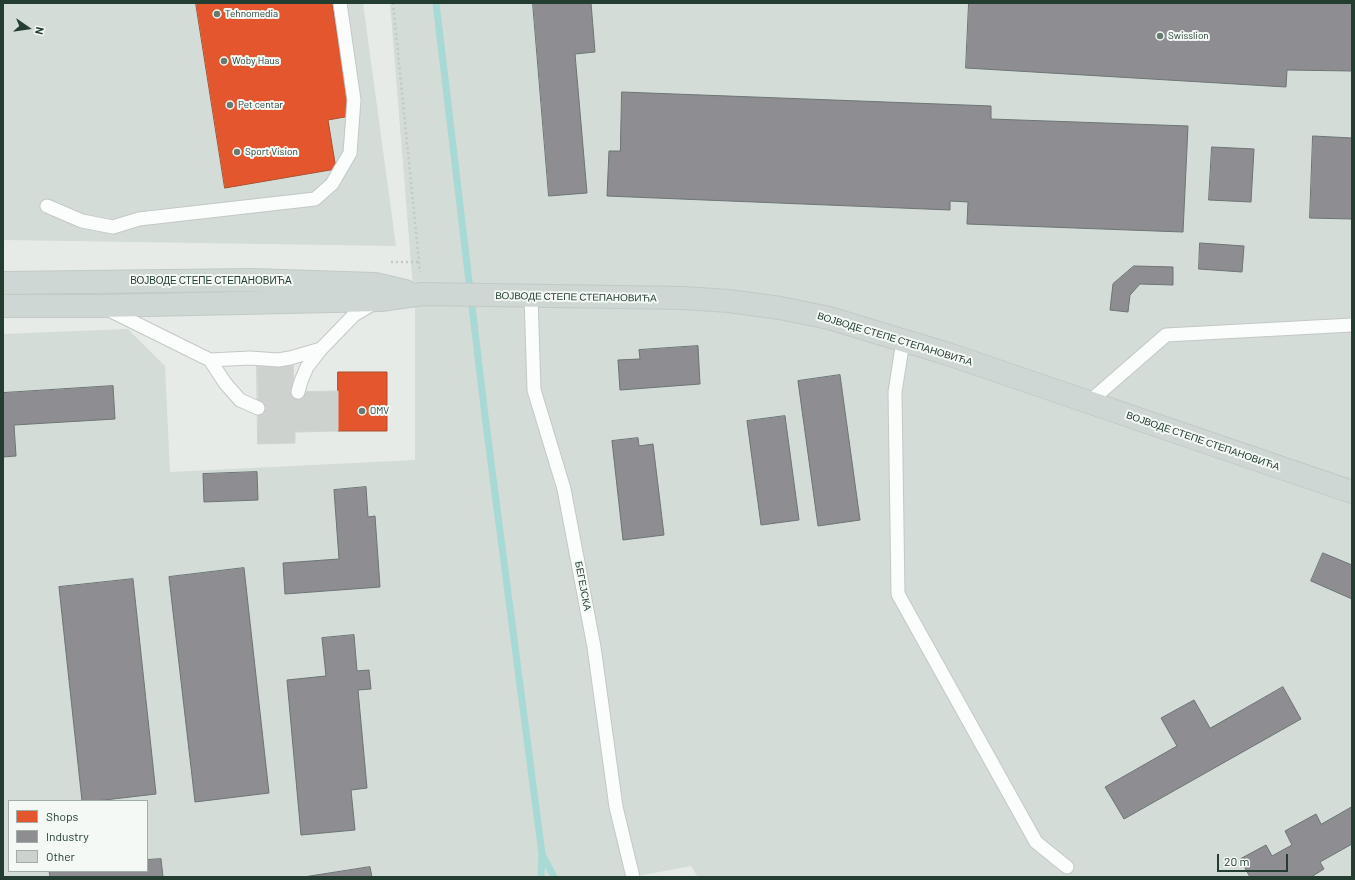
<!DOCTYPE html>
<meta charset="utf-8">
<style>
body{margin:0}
#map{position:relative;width:1355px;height:880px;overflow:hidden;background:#e6ebe8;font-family:Barlow,sans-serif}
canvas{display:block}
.frame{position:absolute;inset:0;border:4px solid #233e31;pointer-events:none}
.legend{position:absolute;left:8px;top:800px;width:140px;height:72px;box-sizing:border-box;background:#f4f9f6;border:1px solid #a0aea7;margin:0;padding:5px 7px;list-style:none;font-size:12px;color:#233e31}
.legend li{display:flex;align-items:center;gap:8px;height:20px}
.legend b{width:20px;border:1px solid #a0aea7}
.north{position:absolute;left:8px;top:8px;width:40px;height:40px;-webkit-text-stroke:3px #f4f9f6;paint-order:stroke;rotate:103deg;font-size:11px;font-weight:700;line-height:16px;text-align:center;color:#233e31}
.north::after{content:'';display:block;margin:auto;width:14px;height:18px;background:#233e31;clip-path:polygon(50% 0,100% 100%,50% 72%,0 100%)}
.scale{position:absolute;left:1217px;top:854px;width:71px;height:18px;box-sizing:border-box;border:2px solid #233e31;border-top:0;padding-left:5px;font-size:12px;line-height:14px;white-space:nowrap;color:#233e31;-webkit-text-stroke:3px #f4f9f6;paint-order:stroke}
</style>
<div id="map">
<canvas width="1355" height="880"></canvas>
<div class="frame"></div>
<ul class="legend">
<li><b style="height:11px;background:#e4572e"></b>Shops</li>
<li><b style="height:11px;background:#8d8d92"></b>Industry</li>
<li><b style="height:11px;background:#cdd2cf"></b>Other</li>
</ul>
<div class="north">N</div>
<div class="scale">20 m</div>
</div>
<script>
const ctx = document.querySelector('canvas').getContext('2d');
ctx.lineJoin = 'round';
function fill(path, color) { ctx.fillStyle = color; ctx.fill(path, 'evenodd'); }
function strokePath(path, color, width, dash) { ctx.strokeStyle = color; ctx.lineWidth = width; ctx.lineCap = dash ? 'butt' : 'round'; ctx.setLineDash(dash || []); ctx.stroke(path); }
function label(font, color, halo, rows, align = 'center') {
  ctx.font = font + ' Barlow,sans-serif'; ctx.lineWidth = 4; ctx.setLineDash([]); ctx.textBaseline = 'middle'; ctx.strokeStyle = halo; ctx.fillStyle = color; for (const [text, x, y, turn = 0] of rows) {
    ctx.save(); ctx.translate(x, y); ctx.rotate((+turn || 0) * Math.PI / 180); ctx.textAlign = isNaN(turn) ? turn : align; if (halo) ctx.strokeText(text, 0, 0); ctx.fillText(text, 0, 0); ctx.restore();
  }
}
const built = new Path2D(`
 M3 3H363L396 246 3 240Z
 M390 3H1352V877H698L691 866 633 877H3V334L128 329 165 366 170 472 415 460V301L413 288ZM9 801H147V871H9Z`);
const shops = new Path2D(`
 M196 3H332L350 116 328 120 336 169 225 188Z
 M338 372H387V431H338Z`);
const industry = new Path2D(`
 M533 3H591L595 52 575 54 587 193 549 196Z
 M969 3H1352V71L1287 70 1286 87 966 68Z
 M622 92 991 106V119L1188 126 1183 232 967 224 968 202 950 201V210L607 196 609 151H620Z
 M1313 136 1352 138V219L1310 218Z
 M1212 147 1254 149 1251 202 1209 200Z
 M1200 243 1244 246 1242 272 1199 269Z
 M1134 266 1173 267V285L1140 284 1130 295 1128 312 1110 310 1113 284Z
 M698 346 700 384 620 390 618 360 640 359 639 350Z
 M840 375 860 520 818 526 798 381Z
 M113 386 115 419 14 425 16 456 3 457V393Z
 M785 416 799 520 761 525 747 421Z
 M638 438 639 446 653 444 664 535 623 540 612 441Z
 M257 472 258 500 204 502 203 474Z
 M366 487 368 517 375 516 380 587 285 594 283 563 339 559 334 490Z
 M1323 553 1352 565V599L1311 581Z
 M244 568 269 793 195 802 169 577Z
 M133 579 156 794 96 801H82L59 587Z
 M354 635 357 671 369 670 371 689 358 690 367 788 351 790 355 830 301 835 287 680 326 676 322 638Z
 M1283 687 1301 719 1124 819 1105 787 1177 746 1161 718 1194 700 1210 728Z
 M1352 807V844L1320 862 1324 869 1311 877H1250L1240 859 1266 845 1272 856 1292 845 1285 831 1316 814 1321 824Z
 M161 859 163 877H50L49 871H147V860Z
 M370 867 372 877H304Z`);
const stream = new Path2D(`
 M436 3 485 416 542 854 554 877
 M541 877 542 855`);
const building = new Path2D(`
 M257 362H293L294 392 338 391V431L295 432V443L258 444Z`);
const path = new Path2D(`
 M393 3 420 272
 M391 262H420`);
const lane = new Path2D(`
 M47 206 82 221 113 227 139 219 315 199 332 184 350 153 354 100 340 3
 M531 296 534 390 564 489 594 647 616 807 633 877
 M107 309 210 360 225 383 240 400 258 408
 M903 341 895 392 898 594 1036 842 1067 867
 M210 360 250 358 278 360 290 358 321 349
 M298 392 301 381 307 367 321 349 354 315 376 302
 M1089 402 1166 335 1352 325`);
const primary = new Path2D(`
 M3 283 252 280 375 284 405 291
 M3 306H100L381 300 423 294 683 298 729 301 780 308 829 318 948 354 1352 492`);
const markers = [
 [217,14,4,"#677b71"],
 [1160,36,4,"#677b71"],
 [224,61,4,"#677b71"],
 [230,105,4,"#677b71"],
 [237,152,4,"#677b71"],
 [362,411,4,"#677b71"]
];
const poiNames = [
 ["Tehnomedia",225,14],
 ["Swisslion",1168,36],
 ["Woby Haus",232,61],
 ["Pet centar",238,105],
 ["Sport Vision",245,152],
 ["OMV",370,411]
];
const streetNames = [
 ["ВОЈВОДЕ СТЕПЕ СТЕПАНОВИЋА",211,281],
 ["ВОЈВОДЕ СТЕПЕ СТЕПАНОВИЋА",576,297,1],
 ["ВОЈВОДЕ СТЕПЕ СТЕПАНОВИЋА",895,339,17],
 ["ВОЈВОДЕ СТЕПЕ СТЕПАНОВИЋА",1203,441,19],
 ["БЕГЕЈСКА",583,586,79]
];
fill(built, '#d4dcd7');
fill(shops, '#e4572e');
strokePath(shops, '#aa502f', 1);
fill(industry, '#8d8d92');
strokePath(industry, '#6d7575', 1);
strokePath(stream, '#a8d9d5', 7);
fill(building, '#cdd2cf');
strokePath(building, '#cfd4d1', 1);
strokePath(lane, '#c3c8c5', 15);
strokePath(primary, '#c2cac6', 24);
strokePath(path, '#c2cac5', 2.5, [2, 3]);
strokePath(lane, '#fbfcfc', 13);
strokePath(primary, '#ced7d3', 22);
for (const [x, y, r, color] of markers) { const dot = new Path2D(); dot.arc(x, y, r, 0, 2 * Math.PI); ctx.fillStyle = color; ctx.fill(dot); strokePath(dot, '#f4f9f6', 1.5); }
label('10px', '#233e31', '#f4f9f6', poiNames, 'left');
label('10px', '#233e31', '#f4f9f6', streetNames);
</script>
